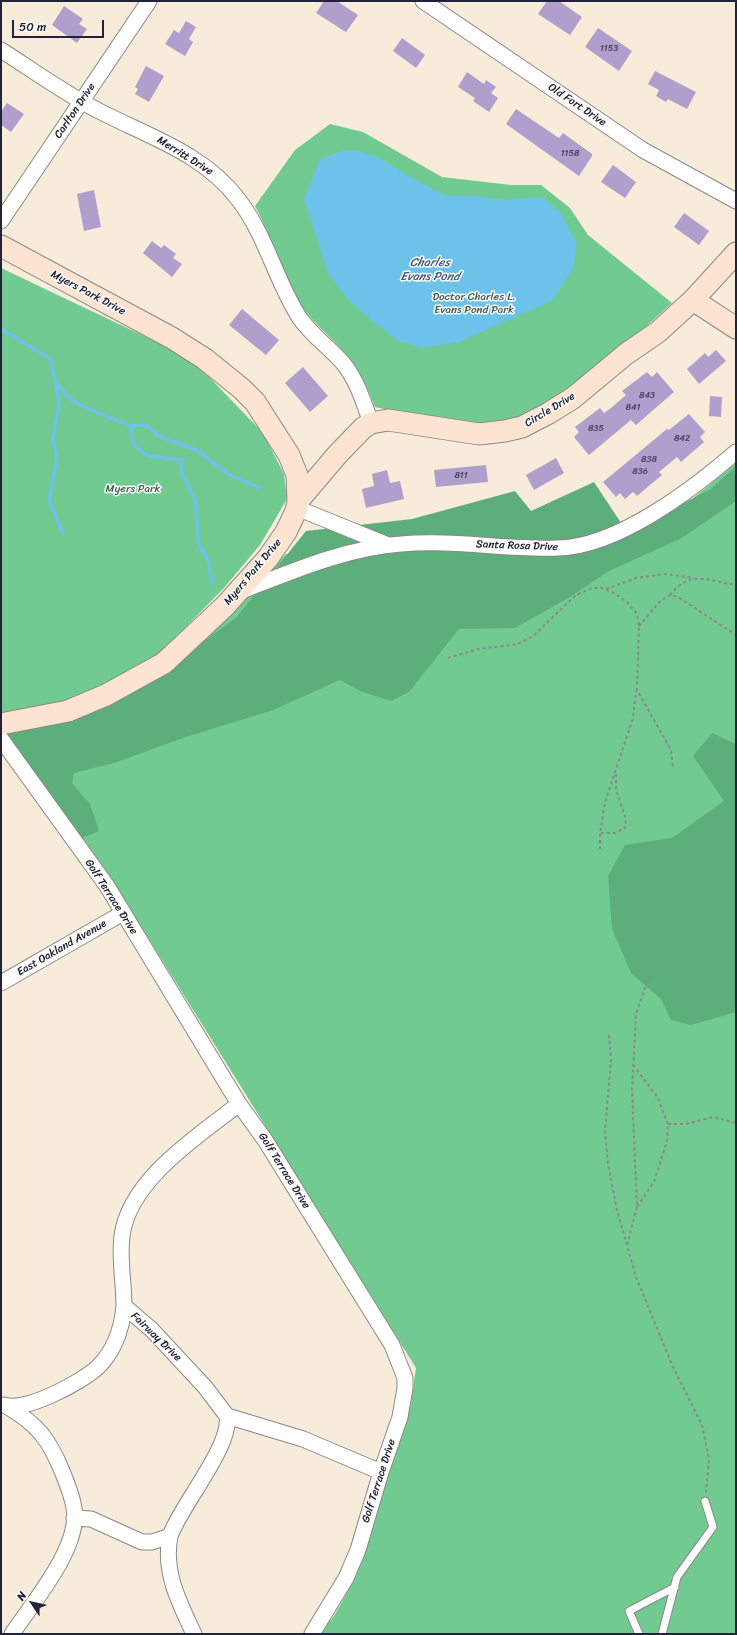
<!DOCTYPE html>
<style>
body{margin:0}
#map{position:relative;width:737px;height:1635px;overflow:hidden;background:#f6ecd9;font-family:Sriracha,sans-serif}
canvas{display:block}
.frame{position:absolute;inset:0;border:2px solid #22223b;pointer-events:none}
.north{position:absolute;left:12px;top:1583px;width:40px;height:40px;-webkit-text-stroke:3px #fdfcf7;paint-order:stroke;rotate:304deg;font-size:11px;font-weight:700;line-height:16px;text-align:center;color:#22223b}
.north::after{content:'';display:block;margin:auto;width:14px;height:18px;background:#22223b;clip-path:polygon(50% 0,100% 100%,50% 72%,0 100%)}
.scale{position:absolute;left:12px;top:20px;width:92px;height:18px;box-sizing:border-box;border:2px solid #22223b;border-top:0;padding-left:5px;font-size:12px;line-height:14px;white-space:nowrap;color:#22223b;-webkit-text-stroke:3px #fdfcf7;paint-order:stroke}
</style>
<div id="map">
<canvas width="737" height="1635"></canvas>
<div class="frame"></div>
<div class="north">N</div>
<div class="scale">50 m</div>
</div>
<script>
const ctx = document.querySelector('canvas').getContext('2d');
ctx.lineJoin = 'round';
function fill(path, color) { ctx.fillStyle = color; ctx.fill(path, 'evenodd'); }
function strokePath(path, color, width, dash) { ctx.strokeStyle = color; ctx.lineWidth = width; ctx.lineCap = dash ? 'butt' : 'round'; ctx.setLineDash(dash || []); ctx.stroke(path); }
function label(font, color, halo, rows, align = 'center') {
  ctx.font = font + ' Sriracha,sans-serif'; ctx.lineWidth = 3; ctx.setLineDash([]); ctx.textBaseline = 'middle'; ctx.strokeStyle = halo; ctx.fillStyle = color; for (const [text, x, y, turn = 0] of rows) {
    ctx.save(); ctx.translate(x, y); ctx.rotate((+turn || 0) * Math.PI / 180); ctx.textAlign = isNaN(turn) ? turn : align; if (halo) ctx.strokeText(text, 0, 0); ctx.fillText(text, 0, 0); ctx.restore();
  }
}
const green = new Path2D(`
 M330 124 363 132 442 177 511 185H541L570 208 588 235 672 303C630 341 544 424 486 425 449 426 411 414 375 407 369 391 362 375 352 361 336 340 313 325 299 302 280 272 272 237 255 206L295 150Z
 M1 268 165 346 186 358 210 378 263 433 284 474 287 499 260 545 223 589 151 662 58 709 1 721Z
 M736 463V1634H320L334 1616 353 1582 411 1404 416 1368 144 931 7 737 121 704 204 641 286 554 392 564 624 539 692 499Z`);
const forest = new Path2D(`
 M736 466V501L682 538 609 571 570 597 515 628 459 629 409 692 391 701 360 691 340 680 273 710 186 737 114 763 74 773 72 783 90 804 99 831 77 840 2 732 45 723 126 697 236 618 306 531 412 519 515 491 531 511 594 482 627 532 711 489Z
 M712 733 736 744V1012L691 1025 671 1020 661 999 631 973 612 929 608 876 625 845 672 838 724 801 693 756Z`);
const water = new Path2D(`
 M344 150 363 152 380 158 412 178 444 195 474 196 505 200 542 197 561 213 577 243 573 269 552 301 459 342 422 348 397 340 364 314 346 297 328 273 304 199 320 159Z`);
const stream = new Path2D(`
 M1 329 51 359 59 404 53 438 57 458 49 500 63 533
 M56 384 72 400 86 408 131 426 146 425 158 436 197 450 228 474 259 488
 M131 426 133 443 147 456 182 460 181 471 195 499 199 545 208 560 212 582`);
const building = new Path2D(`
 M324 1H337L358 15 346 32 316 13Z
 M547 1H559L582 17 570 35 538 14Z
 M64 6 83 19 79 24 87 29 77 43 52 25Z
 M186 21 196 27 189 39 193 42 185 56 165 44 174 30 179 33Z
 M598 28 632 51 619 71 585 47Z
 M402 38 425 55 416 68 393 51Z
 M146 66 164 76 149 102 135 94 138 89 135 87Z
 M655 71 696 92 687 109 668 99 666 102 656 96 659 90 648 84Z
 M467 72 484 84 486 80 496 87 491 93 498 98 489 112 473 101 475 98 458 87Z
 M7 103 24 114 11 132 1 125V112Z
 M516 109 559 138 563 133 592 154V156L579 176 506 124Z
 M613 165 636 182 625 198 601 182Z
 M94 190 101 227 84 231 77 194Z
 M684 213 709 231 699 245 674 227Z
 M152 241 161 248 164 245 176 254 173 258 182 264 172 277 143 253Z
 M242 309 279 340 266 355 229 325Z
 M716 350 726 361 699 384 687 369 705 353 708 357Z
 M303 367 328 396 310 412 285 383Z
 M647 372 652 377 657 372 674 392 636 425 631 420 589 455 574 437 579 432 575 427 600 408 604 413 611 408 626 395 622 391Z
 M710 396 722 397 721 417 709 416Z
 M689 414 705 432 700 437 704 442 681 462 677 457 659 472 662 475 637 496 633 492 625 499 620 493 616 497 603 482 667 429 669 430Z
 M556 458 564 473 534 490 526 475Z
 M486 465 488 482 436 487 434 470Z
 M387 470 390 483 400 481 404 499 366 508 362 489 374 486 372 474Z`);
const path = new Path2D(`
 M606 589 636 578 666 574 694 578
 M670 595C691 569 708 581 736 585
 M639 626 661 600 670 595 678 597 736 635
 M448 658 479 649 518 644 532 637 576 595 592 588H602L614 593 627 602 637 614 639 626 637 690 671 750 673 768
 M616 774V790L626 819 625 828 615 833H600L605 802 633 718 636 691
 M600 834V852
 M609 1035 611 1059 605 1132 608 1164 617 1210 636 1277 673 1367 702 1425 709 1459 706 1492
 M633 1065 658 1098 668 1124 667 1141 654 1182 637 1207
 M668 1124H686L713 1117 736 1123
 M627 1245 637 1207 632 1089 636 1014 649 976`);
const lane = new Path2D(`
 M639 1634 629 1611 675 1587
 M662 1634 677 1577 713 1527 705 1501`);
const street = new Path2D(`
 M423 1 643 150 736 201
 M1 50C34 71 67 95 101 112 150 137 204 154 238 199 266 235 275 279 299 317 311 335 329 347 343 363 357 380 364 403 371 423
 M1 221 149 1
 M297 508 388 545
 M239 592C291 572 345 548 401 544 453 539 505 550 558 548 617 547 692 490 736 452
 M1 739 107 886 239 1104 265 1140 392 1345 405 1378V1388L400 1417 381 1472 358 1550 346 1578 312 1634
 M1 983 123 913
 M239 1104C198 1136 129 1180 122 1236 119 1259 124 1283 124 1306L152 1330 205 1387 227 1416 303 1439 381 1472
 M4 1405C24 1413 82 1382 98 1367 114 1351 122 1328 124 1306
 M8 1407C37 1424 49 1439 62 1471 67 1483 72 1495 74 1508 81 1547 33 1602 12 1634
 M74 1518 91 1519 142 1542H152L170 1536C181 1505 232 1446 227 1416
 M170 1536C163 1572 179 1602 194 1634`);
const secondary = new Path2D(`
 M1 246 172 338 205 359 242 389 255 402 289 455 297 475 298 501 296 511 286 532 268 558 225 606 164 663 106 695 68 711 1 724
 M693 300 736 328
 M298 501 337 455 363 428 371 423 388 420 479 434 505 431 522 427 549 413 573 398 626 354 658 332 693 300 736 253`);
const numberNames = [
 ["1153",609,49],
 ["1158",570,154],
 ["843",647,396],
 ["841",633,408],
 ["835",596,429],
 ["842",682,439],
 ["838",649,460],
 ["836",640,472],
 ["811",461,476]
];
const streetNames = [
 ["Old Fort Drive",577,105,34],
 ["Carlton Drive",75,111,-56],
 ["Merritt Drive",185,156,32],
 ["Myers Park Drive",88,293,28],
 ["Circle Drive",550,410,-31],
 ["Santa Rosa Drive",517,546,2],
 ["Myers Park Drive",253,572,-50],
 ["Golf Terrace Drive",111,897,57],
 ["East Oakland Avenue",62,948,-30],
 ["Golf Terrace Drive",284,1171,58],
 ["Fairway Drive",156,1337,44],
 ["Golf Terrace Drive",379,1481,-72]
];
const parkNames = [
 ["Doctor Charles L.",474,297],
 ["Evans Pond Park",474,310],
 ["Myers Park",133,489]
];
const waterNames = [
 ["Charles",430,263],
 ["Evans Pond",430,277]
];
fill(green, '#71cb91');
fill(forest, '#5caf7b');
fill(water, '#6cc2e9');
strokePath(stream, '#6cc2e9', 3.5);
fill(building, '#b09fcc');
strokePath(lane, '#8c878a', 9);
strokePath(street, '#8c878a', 17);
strokePath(secondary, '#8c878a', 23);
strokePath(path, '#8c878a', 2, [3, 3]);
strokePath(lane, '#fff', 7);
strokePath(street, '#fff', 15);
strokePath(secondary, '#fde4d1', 21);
label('9px', '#46415f', null, numberNames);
label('11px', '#22223b', '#fdfcf7', streetNames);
label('11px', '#3e5d59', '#fdfcf7', parkNames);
label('italic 12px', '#3c5a78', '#fdfcf7', waterNames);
</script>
